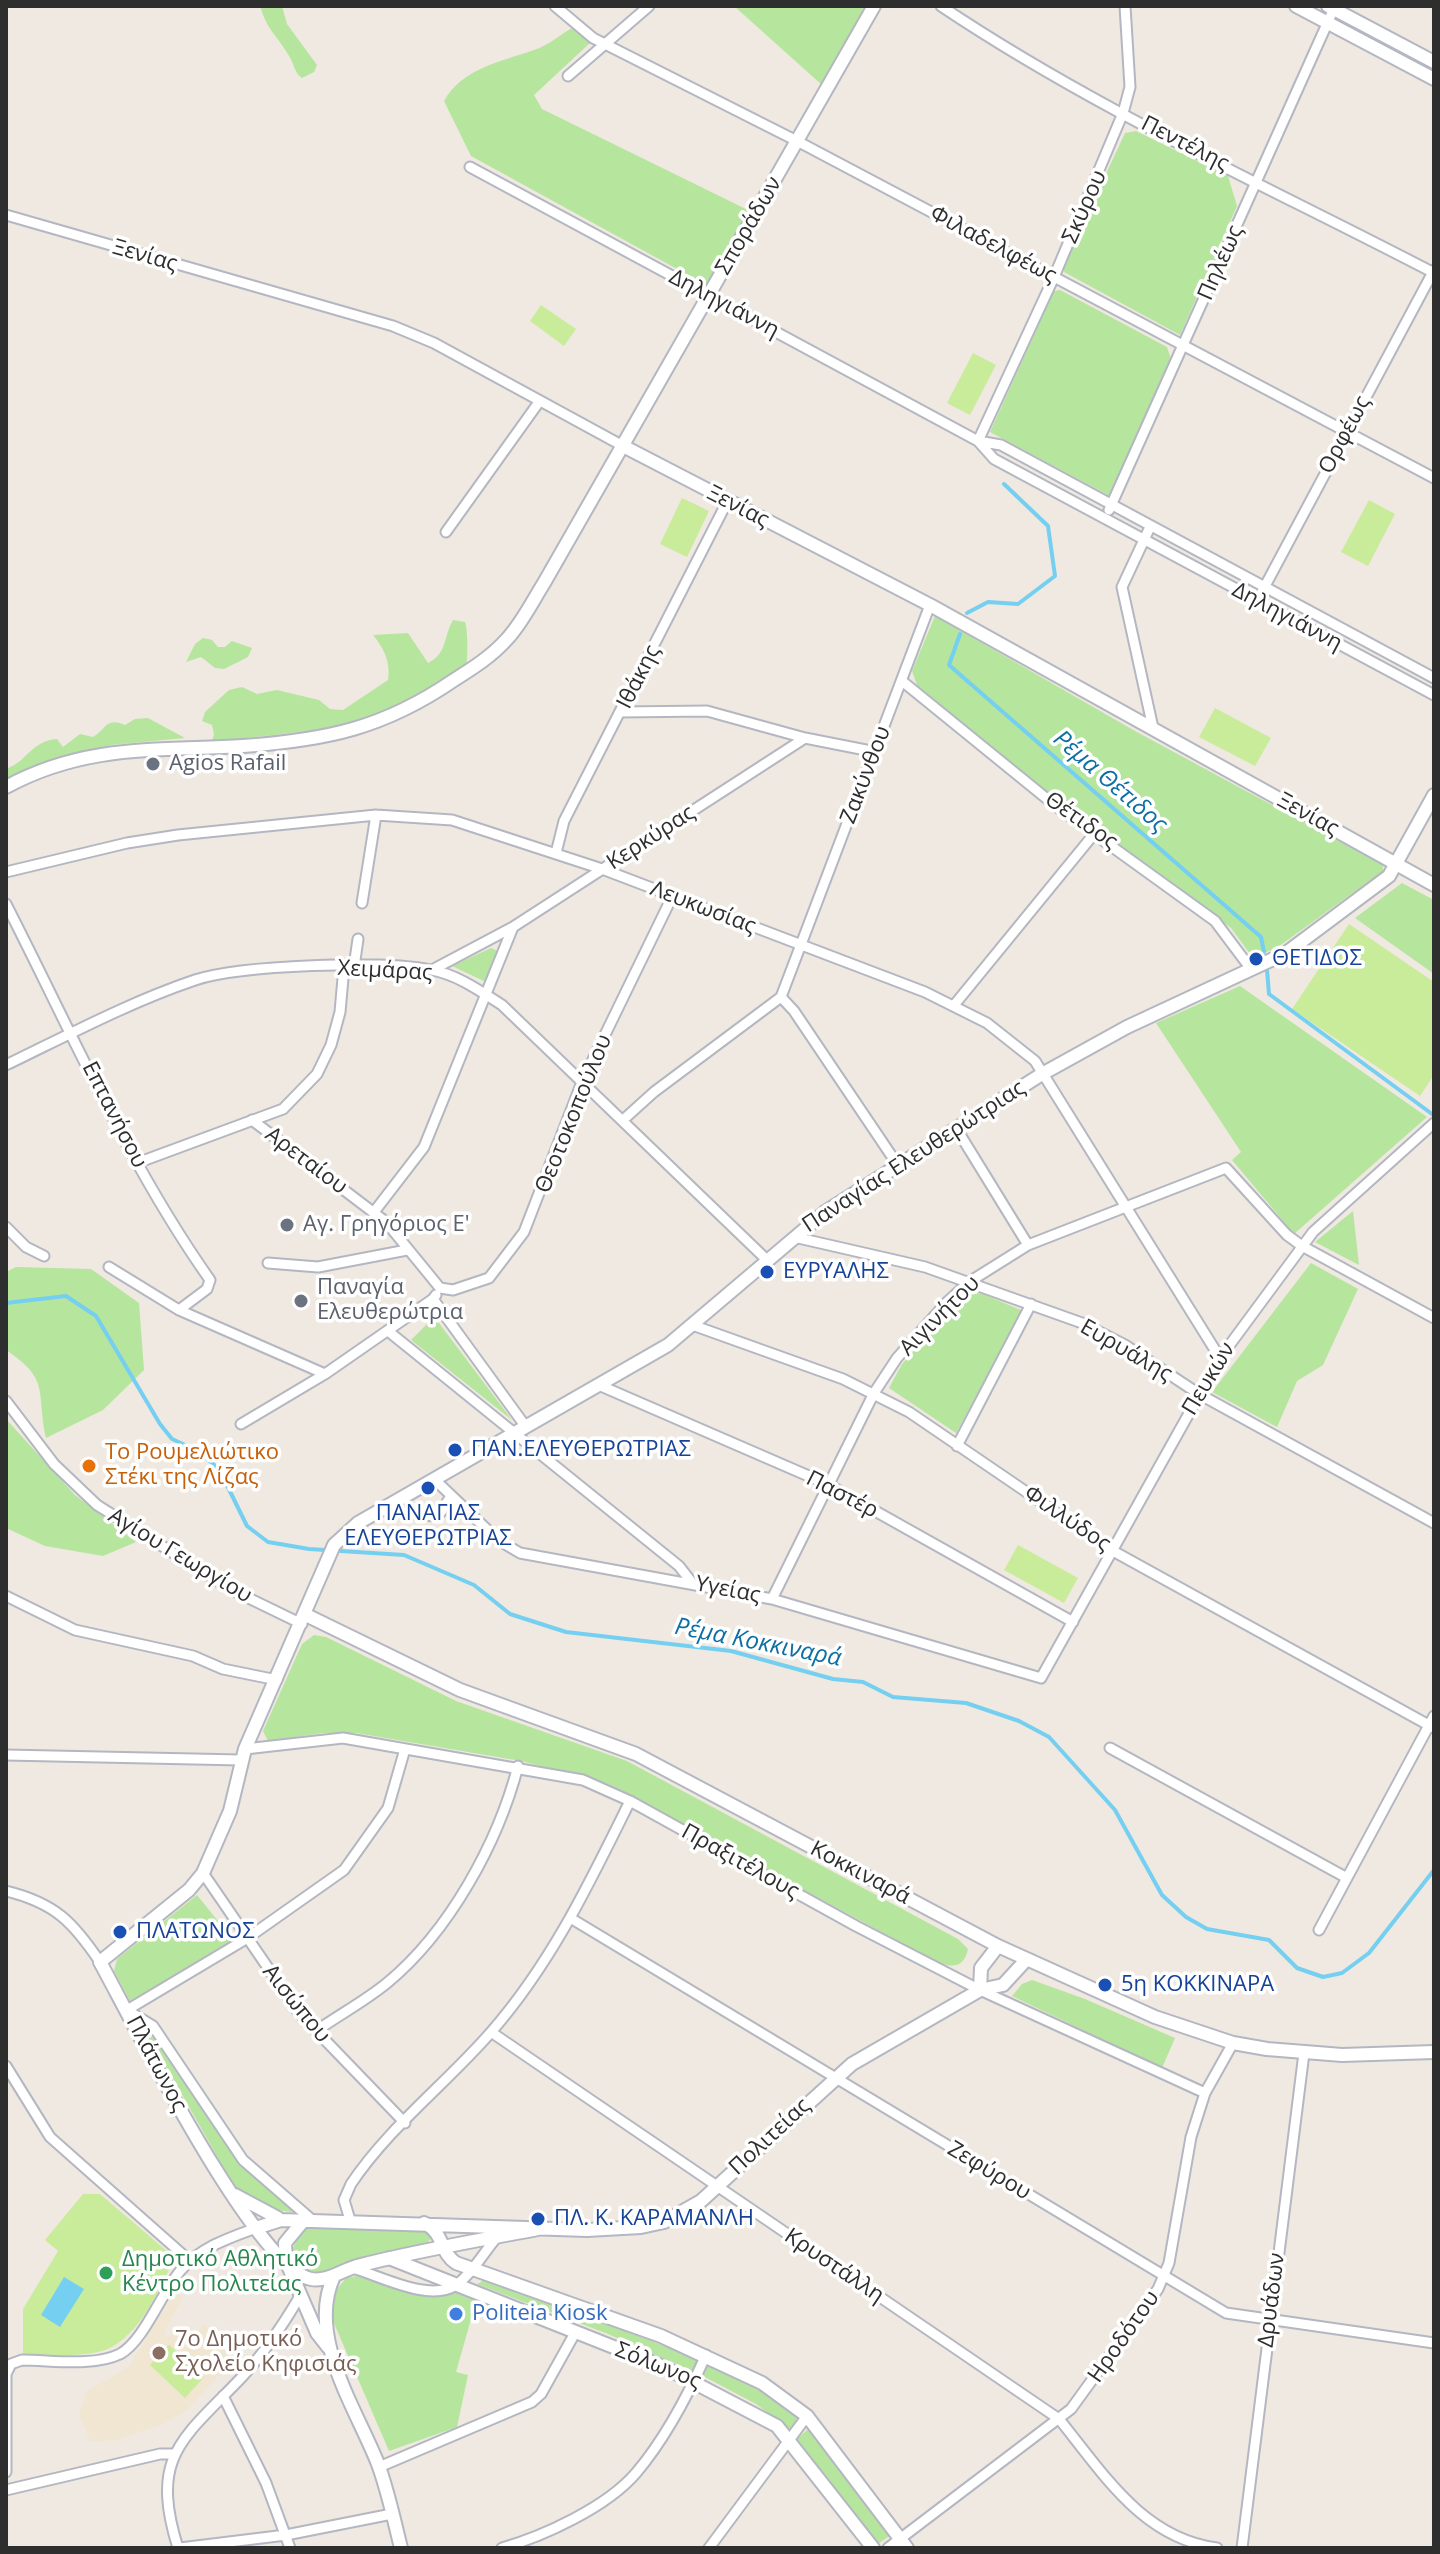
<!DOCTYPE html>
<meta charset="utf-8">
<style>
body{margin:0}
#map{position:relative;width:1440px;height:2554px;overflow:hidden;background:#efe9e1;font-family:"Open Sans",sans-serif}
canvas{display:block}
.frame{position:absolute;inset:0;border:8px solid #2e2e2e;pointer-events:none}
</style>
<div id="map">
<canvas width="1440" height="2554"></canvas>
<div class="frame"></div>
</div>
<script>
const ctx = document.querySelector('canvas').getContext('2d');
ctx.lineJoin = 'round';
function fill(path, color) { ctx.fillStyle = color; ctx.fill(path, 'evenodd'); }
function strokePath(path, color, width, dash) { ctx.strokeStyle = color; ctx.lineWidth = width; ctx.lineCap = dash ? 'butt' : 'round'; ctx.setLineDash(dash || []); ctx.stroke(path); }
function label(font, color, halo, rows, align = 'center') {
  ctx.font = font + ' "Open Sans",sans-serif'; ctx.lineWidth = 7; ctx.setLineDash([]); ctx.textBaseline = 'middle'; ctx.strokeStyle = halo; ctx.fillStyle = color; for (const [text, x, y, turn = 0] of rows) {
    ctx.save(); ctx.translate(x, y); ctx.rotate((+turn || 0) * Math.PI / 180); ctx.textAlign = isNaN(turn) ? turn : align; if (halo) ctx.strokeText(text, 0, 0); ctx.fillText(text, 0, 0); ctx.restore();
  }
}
const education = new Path2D(`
 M175 2292 183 2297 163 2334 167 2337 177 2326 191 2338 204 2324 237 2355 188 2409 163 2424 117 2440 90 2441 79 2414 87 2391 129 2367Z`);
const green = new Path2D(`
 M260 6H282L287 24 317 65 314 72 302 78C293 71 295 65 289 56 277 35 268 32 260 6Z
 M734 6H865L822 85Z
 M572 28 591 42 534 95 542 109 750 211 708 286 471 156 444 101C463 68 500 62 534 50 547 46 560 35 572 28Z
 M1136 131 1228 176 1237 206 1180 335 1064 272V264L1125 133Z
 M1060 290 1167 347 1171 359 1110 496 990 432 1054 291Z
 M935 616 1135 731 1383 865V871L1278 947 1253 958 1231 928 1019 772 917 685 912 671Z
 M453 620 465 622C468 630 468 659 466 668L422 697 351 726 212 742 214 734 212 725 202 721 205 712 229 690 242 687 257 694 277 690 319 700 330 709 343 710 388 680C391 663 384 648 373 635L408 633 428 663C448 653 443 637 453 620Z
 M203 638 212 640 218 647H225L232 641 252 648 248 657 224 669 215 668 201 657 186 662 195 644Z
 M148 718 185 738 111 745 71 755 6 781V769C28 761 31 741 57 739L63 747 80 734 93 737C107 729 105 717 125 725L135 719Z
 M1402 883 1434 900V974L1355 918Z
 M491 948 498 951 488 983 452 966Z
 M1240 986 1427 1117 1294 1234 1232 1160 1241 1152 1156 1023Z
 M1353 1211 1359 1265 1315 1242Z
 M1311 1263 1358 1289 1323 1365 1297 1381 1277 1427 1212 1392Z
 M16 1267 91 1269 139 1303 144 1370 103 1410 46 1438C36 1391 51 1380 6 1350V1272Z
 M969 1292 983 1294 1023 1311 956 1433 889 1388 902 1364Z
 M432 1319 439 1323 512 1420 411 1340Z
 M6 1419 75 1495 136 1542 103 1556 45 1546 6 1528Z
 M314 1635 326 1637 456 1701 627 1761 958 1939 968 1949C964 1969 951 1968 935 1961L606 1783 521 1761 356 1733H323L268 1741 263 1731 302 1644Z
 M197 1895 234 1941 130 2001 114 1971 117 1959Z
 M1032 1980 1085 1999 1175 2038 1162 2068 1012 1996 1022 1984Z
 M154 2035 242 2167 291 2207 292 2212C269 2210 253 2202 235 2188L150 2038Z
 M425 2226 433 2236 425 2246 347 2262 317 2276 297 2267 291 2252 301 2231 309 2227Z
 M357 2276 424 2294 459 2293 473 2298 475 2305 456 2372 468 2375 457 2427 389 2451 333 2321V2294L346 2278Z
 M488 2278 698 2359 692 2371 608 2334 477 2284Z
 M708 2364 766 2394 798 2419 790 2429 756 2404 703 2376Z
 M808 2429 891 2535 876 2545 797 2439Z`);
const pitch = new Path2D(`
 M541 305 576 329 564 346 530 321Z
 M973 353 996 365 970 415 947 403Z
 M682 498 709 511 687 557 660 544Z
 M1369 500 1395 514 1368 566 1341 552Z
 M1215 708 1271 738 1255 766 1199 737Z
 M1349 924 1434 982V1075L1420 1096 1292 1009Z
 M1018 1545 1078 1578 1064 1603 1004 1570Z
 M83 2194H100L175 2258C159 2289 137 2344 98 2352 75 2357 47 2354 23 2355V2309L58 2251 45 2240Z
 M169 2345 204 2377 185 2398 150 2365Z`);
const water = new Path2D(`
 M64 2277 84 2289 60 2327 41 2315Z`);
const stream = new Path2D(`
 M967 613 988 602 1018 604 1055 576 1048 526 1004 484
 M960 634 949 665 1261 937 1264 952
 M1267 970 1269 994 1432 1114
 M6 1303 66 1296 96 1316 160 1424 172 1439 198 1451 219 1469 247 1526 268 1542 309 1549 404 1555 474 1585 510 1614 566 1632 731 1651 833 1679 863 1682 893 1697 966 1703 1019 1721 1049 1737 1115 1810 1162 1895 1186 1917 1207 1929 1269 1940 1297 1968 1323 1977 1342 1973 1369 1953 1434 1870`);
const street = new Path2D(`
 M555 6 593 38 797 141 1434 478
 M941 6C1096 110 1269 187 1434 273
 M1125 6 1130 87 1123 113 1054 277 978 441 1001 445 1434 678
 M568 76 649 6
 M470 167 978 441 994 459 1434 695
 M6 215 393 326 434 343 623 446
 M1109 510 1335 6
 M1150 527 1122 587 1153 728
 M446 532 539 402
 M1257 601 1434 270
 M902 681 1057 807 1215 921 1251 969
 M621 712 707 711 805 738
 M556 853 564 821 727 502
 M6 872 127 843 178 835 376 815 452 820 602 869 925 992 987 1023 1035 1061 1220 1358
 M362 903 376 815
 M6 904C71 1031 128 1164 210 1280L207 1289 179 1310
 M354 967 358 939
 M432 970 513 927 805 738 876 752
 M781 997 794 1011 897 1164
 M955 1004 1094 834
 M6 1065C68 1035 130 1002 195 980 241 965 383 960 432 970 458 975 480 991 502 1005L768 1261
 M252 1120 386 1222 440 1288
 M623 1120 654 1092 781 997 930 605
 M956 1128 1028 1245
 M137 1163 283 1109 317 1074 331 1045 340 1012 344 967
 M374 1212 424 1147 513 927
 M6 1227 26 1247 44 1256
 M794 1237 925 1267 1082 1323 1125 1345 1199 1394 1434 1523
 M268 1263 318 1267 407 1250
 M109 1267 179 1310 325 1374
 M440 1288 453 1290 489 1278 524 1232 582 1082 672 897
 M436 1295 433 1299 526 1427
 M695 1326 843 1379 909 1412 1113 1551 1434 1728
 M388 1331 679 1566 693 1584
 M601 1386 827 1484 1073 1622
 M6 1401 54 1464 97 1505 232 1590 302 1624
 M241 1424 325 1374 433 1299
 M957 1446 1031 1304
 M434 1479 498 1540 520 1553 772 1599 1041 1678 1220 1358 1313 1232 1434 1123
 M381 1510 434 1516 441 1512 451 1496
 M6 1596 75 1630 193 1656 223 1669 277 1680
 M772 1599 874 1393 897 1358 946 1303 969 1282 1028 1245 1226 1168 1287 1235 1302 1246 1434 1318
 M1110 1748 1347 1878
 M245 1749 343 1738 583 1780 630 1801 856 1926 980 1990 1205 2093
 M6 1755 241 1760
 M203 1873 299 2013 405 2123
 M6 1891C55 1903 73 1922 100 1962
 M572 1919 1226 2313 1434 2343
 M1319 1930 1434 1716
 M127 2010 246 1939 344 1870 388 1808 405 1749
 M127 2010 153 2026 243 2160 312 2220
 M316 2031C339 2015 365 2001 387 1983 449 1932 498 1843 518 1766
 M491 2032 1059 2419C1103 2473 1142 2538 1217 2548
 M6 2066 50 2137 190 2261
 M350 2220 344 2200 351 2184C389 2127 447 2083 492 2031 552 1962 590 1882 630 1801
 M352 2268C379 2275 429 2303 456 2285 472 2274 484 2252 497 2237
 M223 2396 266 2483 290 2548
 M379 2467 532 2402 541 2394 575 2333
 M6 2472V2374L11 2364 22 2360C52 2360 93 2367 120 2354 144 2341 162 2291 181 2270 201 2247 229 2238 256 2228
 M6 2490 160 2454H174
 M178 2548C149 2455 183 2439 242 2377 265 2352 283 2325 300 2296
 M180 2548 286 2535 392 2514
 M502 2548C544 2536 607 2507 636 2473 665 2439 688 2395 706 2355
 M709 2548 807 2416
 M888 2548 1071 2409 1158 2289 1169 2263 1191 2137 1205 2093 1233 2043
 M1242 2548 1304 2053`);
const secondary = new Path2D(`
 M1296 6 1434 79
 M1328 6 1434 62
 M623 446 930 605 1434 885
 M6 787C85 744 157 751 243 746 327 740 384 728 454 680 473 668 492 656 507 639 522 623 532 602 544 583L874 6
 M306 1615 460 1690 636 1754 998 1946 1155 2017 1233 2043 1267 2049 1342 2055 1434 2052
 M998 1946 981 1968 980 1990 1003 1985 1026 1960
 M235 2195 278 2218
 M424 2223C444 2232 440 2253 456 2263L661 2336 762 2383 807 2416 907 2548
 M256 2228 281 2220 587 2230 641 2227 664 2222 701 2201 852 2064 980 1990
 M543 2228C481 2240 419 2250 357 2266 343 2270 327 2282 311 2279 256 2269 131 2018 100 1962L189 1890 203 1873 230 1811 245 1749 334 1545 358 1523 668 1345 825 1212 1042 1074 1127 1027 1286 953 1389 876 1434 795
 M389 2258 664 2367 777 2426 873 2548
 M286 2263 285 2243 304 2220
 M289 2268 317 2333 328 2347
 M334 2276C306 2336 356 2408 378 2464 388 2491 394 2520 401 2548`);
const markers = [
 [153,764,8,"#6b7280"],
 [1256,959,8,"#1a4fb4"],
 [287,1225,8,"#6b7280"],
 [767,1272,8,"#1a4fb4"],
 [301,1301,8,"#6b7280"],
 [455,1450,8,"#1a4fb4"],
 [89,1466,8,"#e8710a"],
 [428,1488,8,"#1a4fb4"],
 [120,1932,8,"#1a4fb4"],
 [1105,1985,8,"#1a4fb4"],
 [538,2219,8,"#1a4fb4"],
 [106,2273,8,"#2e9e5b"],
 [456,2314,8,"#3f7fe0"],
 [159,2353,8,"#8d6e63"]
];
const streetNames = [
 ["Πεντέλης",1185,144,27],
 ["Σκύρου",1085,207,-66],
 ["Σποράδων",749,226,-60],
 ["Φιλαδελφέως",993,245,28],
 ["Ξενίας",145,256,16],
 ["Πηλέως",1221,263,-66],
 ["Δηληγιάννη",724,304,28],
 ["Ορφέως",1345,435,-62],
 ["Ξενίας",738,507,27],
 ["Δηληγιάννη",1287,617,28],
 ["Ιθάκης",639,677,-63],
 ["Ζακύνθου",866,775,-69],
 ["Ξενίας",1308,815,29],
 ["Θέτιδος",1081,821,35],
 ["Κερκύρας",651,838,-33],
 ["Λευκωσίας",703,908,21],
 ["Χειμάρας",385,971,3],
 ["Θεοτοκοπούλου",574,1114,-68],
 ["Επτανήσου",114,1115,63],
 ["Παναγίας Ελευθερώτριας",914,1157,-33],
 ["Αρεταίου",306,1161,37],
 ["Αιγινήτου",940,1316,-45],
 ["Ευρυάλης",1126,1351,30],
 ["Πευκών",1209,1379,-59],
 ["Παστέρ",842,1495,27],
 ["Φιλλύδος",1067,1519,34],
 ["Αγίου Γεωργίου",180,1556,31],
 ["Υγείας",728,1590,11],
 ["Πραξιτέλους",740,1862,29],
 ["Κοκκιναρά",860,1873,28],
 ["Αισώπου",296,2004,51],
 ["Πλάτωνος",156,2064,62],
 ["Πολιτείας",770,2137,-43],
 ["Ζεφύρου",989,2171,31],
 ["Κρυστάλλη",834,2266,34],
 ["Δρυάδων",1272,2300,-83],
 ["Ηροδότου",1124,2337,-55],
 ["Σόλωνος",658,2366,22]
];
const worshipNames = [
 ["Agios Rafail",169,764],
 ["Αγ. Γρηγόριος Ε'",303,1225],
 ["Παναγία",317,1288],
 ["Ελευθερώτρια",317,1313]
];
const transitNames = [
 ["ΘΕΤΙΔΟΣ",1272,959],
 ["ΕΥΡΥΑΛΗΣ",783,1272],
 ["ΠΑΝ.ΕΛΕΥΘΕΡΩΤΡΙΑΣ",471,1450],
 ["ΠΑΝΑΓΙΑΣ",428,1514,"center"],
 ["ΕΛΕΥΘΕΡΩΤΡΙΑΣ",428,1539,"center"],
 ["ΠΛΑΤΩΝΟΣ",136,1932],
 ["5η ΚΟΚΚΙΝΑΡΑ",1121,1985],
 ["ΠΛ. Κ. ΚΑΡΑΜΑΝΛΗ",554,2219]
];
const foodNames = [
 ["Το Ρουμελιώτικο",105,1453],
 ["Στέκι της Λίζας",105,1478]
];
const leisureNames = [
 ["Δημοτικό Αθλητικό",122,2260],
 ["Κέντρο Πολιτείας",122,2285]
];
const shopNames = [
 ["Politeia Kiosk",472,2314]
];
const educationNames = [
 ["7ο Δημοτικό",175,2340],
 ["Σχολείο Κηφισιάς",175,2365]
];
const waterNames = [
 ["Ρέμα Θέτιδος",1110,782,41],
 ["Ρέμα Κοκκιναρά",758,1643,11]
];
fill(education, '#f0e6d1');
fill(green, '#b6e59e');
fill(pitch, '#c9ec9a');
fill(water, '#75cff0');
strokePath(stream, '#75cff0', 4);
strokePath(street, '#b4b7c1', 13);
strokePath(secondary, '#b4b7c1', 16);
strokePath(street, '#fff', 9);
strokePath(secondary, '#fff', 12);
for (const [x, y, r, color] of markers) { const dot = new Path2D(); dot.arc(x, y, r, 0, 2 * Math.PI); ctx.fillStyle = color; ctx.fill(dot); strokePath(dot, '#fff', 3); }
label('22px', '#2e2e2e', '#fff', streetNames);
label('22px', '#5b616d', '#fff', worshipNames, 'left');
label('22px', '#164399', '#fff', transitNames, 'left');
label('22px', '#c56008', '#fff', foodNames, 'left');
label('22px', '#27864d', '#fff', leisureNames, 'left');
label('22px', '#366cbe', '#fff', shopNames, 'left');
label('22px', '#785e54', '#fff', educationNames, 'left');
label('italic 24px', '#0d6fa3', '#fff', waterNames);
</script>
